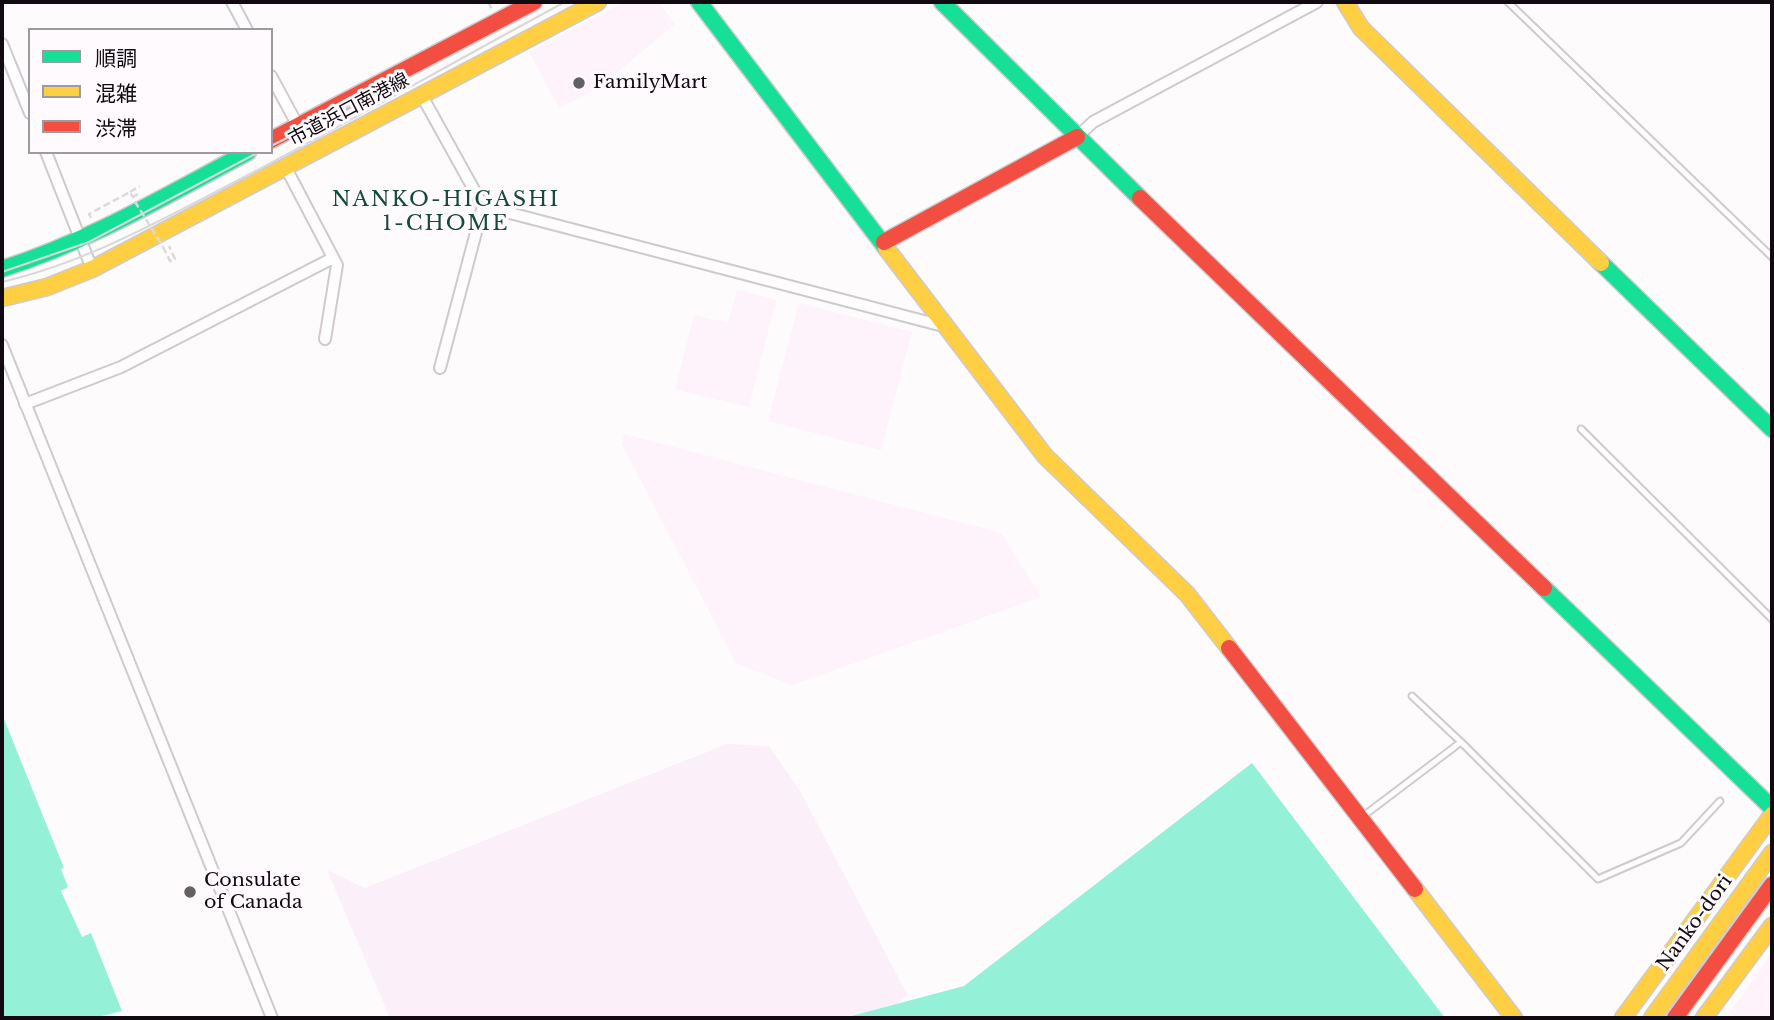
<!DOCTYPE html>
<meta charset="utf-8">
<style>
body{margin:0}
#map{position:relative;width:1774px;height:1020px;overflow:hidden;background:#fdfbfc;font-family:"Libre Baskerville","Noto Sans JP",serif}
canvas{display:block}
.frame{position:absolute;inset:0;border:4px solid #110b11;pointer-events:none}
.legend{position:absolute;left:28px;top:28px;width:245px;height:126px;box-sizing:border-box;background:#fefafd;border:2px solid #9f9a9f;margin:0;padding:9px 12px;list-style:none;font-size:21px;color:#110b11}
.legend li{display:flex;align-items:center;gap:14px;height:35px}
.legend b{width:35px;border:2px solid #9f9a9f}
</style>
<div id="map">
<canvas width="1774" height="1020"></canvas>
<div class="frame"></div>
<ul class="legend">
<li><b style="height:9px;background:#16e098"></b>順調</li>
<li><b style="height:9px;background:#ffcf43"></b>混雑</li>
<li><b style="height:9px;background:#f24e42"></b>渋滞</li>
</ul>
</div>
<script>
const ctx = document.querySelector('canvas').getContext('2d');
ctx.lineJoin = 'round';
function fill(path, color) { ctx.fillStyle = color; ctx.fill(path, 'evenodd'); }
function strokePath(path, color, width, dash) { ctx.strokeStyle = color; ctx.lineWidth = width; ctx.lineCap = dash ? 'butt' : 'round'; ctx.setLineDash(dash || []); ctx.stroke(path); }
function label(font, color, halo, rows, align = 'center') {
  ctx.font = font + ' "Libre Baskerville","Noto Sans JP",serif'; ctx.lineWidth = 6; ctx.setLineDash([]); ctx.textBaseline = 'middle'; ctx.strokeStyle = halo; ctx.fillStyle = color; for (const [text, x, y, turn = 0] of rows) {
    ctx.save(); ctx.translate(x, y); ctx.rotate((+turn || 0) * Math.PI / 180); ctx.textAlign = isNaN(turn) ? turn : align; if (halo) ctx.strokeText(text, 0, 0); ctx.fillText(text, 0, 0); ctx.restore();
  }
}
const built = new Path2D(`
 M624 2H658L675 24 597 89 559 108 529 52Z
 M737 290 776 300 749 407 675 389 694 315 728 323Z
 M799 303 912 332 881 450 768 421Z
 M624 434 1001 533 1041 597 792 685 736 663 622 444Z
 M1772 953V1018H1726Z`);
const green = new Path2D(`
 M727 744 769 746 800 791 907 994 899 1004 844 1018H390L327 870 365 888Z`);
const water = new Path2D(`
 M2 714 64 868 61 869 68 887 61 891 82 937 91 933 122 1011 94 1018H2Z
 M1252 763 1445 1018H844L964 986Z`);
const path = new Path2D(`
 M488 2 492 9
 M130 192 140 186
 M91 218 89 214 130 192 133 197
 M163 247 170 261 175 259 169 246`);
const lane = new Path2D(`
 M1508 2 1772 257
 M1581 429 1772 619
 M1412 696 1461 742
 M1362 817 1461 742 1598 879 1681 843 1720 801`);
const street = new Path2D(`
 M232 2 247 30
 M2 44 30 113
 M271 76 298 126
 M422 96 483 206 947 327
 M1077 137 1093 122 1317 2
 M46 152 92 269
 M286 168 337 265 325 339
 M2 345 272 1018
 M440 368 483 206
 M25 404 121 367 333 258`);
const fast = new Path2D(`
 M699 2 886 248
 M942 2 1140 198
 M1601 263 1772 429
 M2 269C90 241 167 195 248 152
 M1544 588 1772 808`);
const slow = new Path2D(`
 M1345 2 1361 28 1601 263
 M886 248 1045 456 1187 594 1229 648
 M2 298 47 287 92 269 598 2
 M1415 889 1514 1018
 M1623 1018 1772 815
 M1652 1018 1772 853
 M1704 1018 1772 926`);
const jam = new Path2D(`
 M271 140 534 2
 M1140 198 1544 588
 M884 242 1077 137
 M1229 648 1415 889
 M1675 1018 1772 885`);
const tram = new Path2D(`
 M271 146 390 86
 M2 272 89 242 259 152
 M2 282C83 263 152 225 225 187 340 128 451 63 565 2`);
const pathBridge = new Path2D(`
 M138 194 133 197 134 200 163 247`);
const markers = [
 [579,83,7,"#645f63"],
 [190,892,7,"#645f63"]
];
const poiNames = [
 ["FamilyMart",593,83],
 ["Consulate",204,881],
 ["of Canada",204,903]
];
const streetNames = [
 ["市道浜口南港線",349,110,-28],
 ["Nanko-dori",1695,923,-54]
];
const neighbourhoodNames = [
 ["NANKO-HIGASHI",446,200],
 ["1-CHOME",446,224]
];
fill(built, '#fef2fb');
fill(green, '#fbeffa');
fill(water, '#95f0d8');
strokePath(lane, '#cecacd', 9);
strokePath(street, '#cecacd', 14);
strokePath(fast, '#cecacd', 19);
strokePath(slow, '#cecacd', 19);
strokePath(jam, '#cecacd', 19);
strokePath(path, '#dbdadb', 2.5, [7, 3.5]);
strokePath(lane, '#fffeff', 5);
strokePath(street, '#fffeff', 10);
strokePath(fast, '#16e098', 16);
strokePath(slow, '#ffcf43', 16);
strokePath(jam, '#f24e42', 16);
strokePath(tram, '#d8d8d8', 2);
strokePath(pathBridge, '#dbdadb', 2.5, [7, 3.5]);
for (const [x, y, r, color] of markers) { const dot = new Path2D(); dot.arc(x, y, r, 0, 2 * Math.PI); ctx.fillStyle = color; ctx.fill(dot); strokePath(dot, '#fefafd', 2.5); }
label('19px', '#110b11', '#fefafd', poiNames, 'left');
label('19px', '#110b11', '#fefafd', streetNames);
ctx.letterSpacing = '2px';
label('21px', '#154a3d', '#fefafd', neighbourhoodNames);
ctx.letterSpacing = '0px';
</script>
